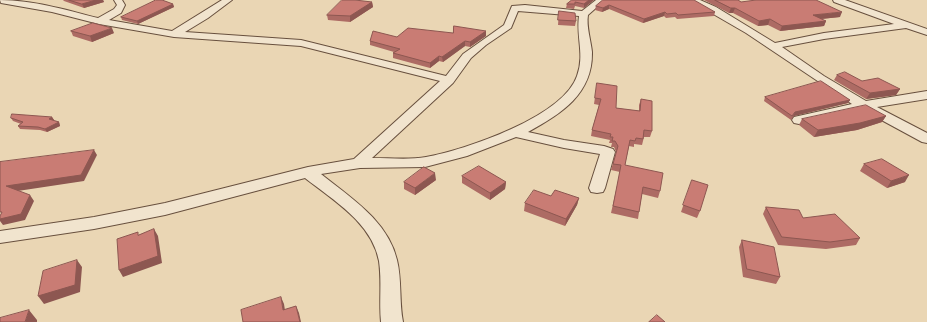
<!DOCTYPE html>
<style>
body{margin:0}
canvas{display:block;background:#ead6b4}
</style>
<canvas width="927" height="322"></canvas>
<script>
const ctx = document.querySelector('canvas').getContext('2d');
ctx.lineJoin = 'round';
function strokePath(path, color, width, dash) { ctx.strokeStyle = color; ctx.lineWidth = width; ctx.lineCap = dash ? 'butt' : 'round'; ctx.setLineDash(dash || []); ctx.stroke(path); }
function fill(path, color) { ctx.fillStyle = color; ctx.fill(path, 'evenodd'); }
const minor = new Path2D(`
 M0 0C33 0 66 10 98 18L114 9 117 5 114 0H122L125 5 121 13 109 20 172 31 222 0H232L208 18 185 32 301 40 446 76 463 54 504 25 512 6 525 5 582 11 596 0H605L588 15C586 26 591 41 592 52 593 94 561 114 528 132L564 140 604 146 613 149 615 152 605 188 603 192 597 193 591 192 589 188 600 154 564 148 516 137 467 156 425 167 360 168 321 174C351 198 388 221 397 260 402 280 399 302 403 322H381C379 302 382 281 379 261 372 223 333 200 305 178L165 215 94 229 0 243V231L94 217 165 203 308 167 354 159 440 81 301 46 174 37 99 24 52 12 1 3ZM518 11 579 16C576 37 585 55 577 76 563 117 465 150 426 157 409 160 390 158 372 158L453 83 471 58 486 45 511 28Z
 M689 0H700L716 7 775 43 824 33 894 24 834 2 833 0H845L927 29V35L906 28 824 39 782 47 824 76 866 101 927 91V99L877 107 927 133V143L922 142 863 110 839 114 799 124 794 123 792 120 794 117 852 104 746 33Z`);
const wall = new Path2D(`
 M63 0H103L104 2 84 8 64 1Z
 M572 0H594L584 8 575 6 574 9 566 8 567 4Z
 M603 0 715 12 714 16 677 19 675 17 666 18 664 16 643 23 609 9 602 12 595 10 596 6Z
 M704 0H738L741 2 840 17 821 19 826 21 824 26 780 31 768 25 758 26 733 13H729Z
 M372 2 373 7 350 22 328 20 327 15Z
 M173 4 174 7 138 24 122 20 121 17Z
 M559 11 576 21 575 26 558 25Z
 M71 31 114 33 92 42 73 36Z
 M486 31V36L470 47 465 46 443 62 439 61 430 68 393 58V53L394 52 370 45V41L397 37Z
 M837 75 862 81 900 89 896 95 866 99 834 80Z
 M597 83 616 108 639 111V105L641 99 652 131 650 137H644L642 145 634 144V147L629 146 625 165 660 191 658 198 642 194 639 212 638 219 611 213 620 172 611 170 616 152 614 147H611L612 143H609L610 140 591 136 592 130 599 105 594 104Z
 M765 97 850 100 848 103 794 116 791 120 764 101Z
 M886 116 882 122 857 130 814 137 799 125 802 119Z
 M52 117 54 120V121L59 122 60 126 47 132 40 130 20 129 18 126 21 124 13 121 11 118Z
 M864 164 905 182 887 188 860 171Z
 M462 176 506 182 505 189 490 200 462 183Z
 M436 180 415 195 404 189V182Z
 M692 180 700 211 697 218 681 212Z
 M551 196 579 198 577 205 565 226 524 211 525 203Z
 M766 207 803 218 860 238 856 245 826 249 778 245 763 214Z
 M742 240 780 277 776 284 743 277 739 247Z`);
const shadedWall = new Path2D(`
 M96 0H103L104 2 84 8 82 4Z
 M589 0H594L584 8V4Z
 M372 2 373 7 350 22V16Z
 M173 4 174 7 138 24 137 21Z
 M609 5V9L602 12 603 8Z
 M731 8H735L733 13H729Z
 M665 12 664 16 643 23 644 19Z
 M842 12 840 17 811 20 813 15Z
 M770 19 768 25 758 26 759 21Z
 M826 21 824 26 780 31 782 26Z
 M112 28 114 33 92 42 90 36Z
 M486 31V36L470 47V42Z
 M465 41V46L443 62 442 57Z
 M439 56V61L430 68V63Z
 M900 89 896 95 866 99 870 93Z
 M850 100 848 103 794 116 791 120 795 112Z
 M886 116 882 122 857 130 814 137 818 130Z
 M52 117 54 120 51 122 49 119Z
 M59 122 60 126 47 132 45 129Z
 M94 150 97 155 84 181 11 192 6 186Z
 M435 173 436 180 415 195V188Z
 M909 175 905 182 887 188 891 181Z
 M506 182 505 189 490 200V193Z
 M30 195 34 201 25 220 3 225 0 221V219Z
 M579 198 577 205 565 226 566 219Z
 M154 229 158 236 162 263 123 277 119 270Z
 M77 260 82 267 80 292 44 304 38 296Z
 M281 297 284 304 286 317 283 310Z
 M296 306 299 313 301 322H300Z
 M29 310 37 320V322H25Z`);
const building = new Path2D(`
 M69 0H96L82 4Z
 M156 0H162L173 4 137 21 121 17Z
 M342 0H355L372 2 350 16 327 15Z
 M572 0H589L584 4 575 2V4H567Z
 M603 0H694L715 12 678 15 676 13 667 14 665 12 644 19 609 5 603 8 596 6Z
 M715 0H738L741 2 756 0H816L842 12 813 15 826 21 782 26 770 19 759 21 735 8H731Z
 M559 11 575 13 576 21 558 20Z
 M93 23 112 28 90 36 71 31Z
 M454 26 486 31 470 42 465 41 442 57 439 56 430 63 393 53 400 49 370 41 373 31 397 37 408 28 453 33Z
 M845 72 862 81 878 78 900 89 870 93 837 75Z
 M821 81 850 100 795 112 792 116 765 97Z
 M597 83 617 86 616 108 640 111 641 99 652 101V131L644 130 643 139 636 138 635 141 630 140 625 165 663 173 660 191 643 187 639 212 613 206 621 165 613 164 618 146 615 141H612L613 137H610L611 134 592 130 601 99 595 98Z
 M866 105 886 116 860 123 818 130 802 119Z
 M12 114 52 117 49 119 59 122 45 129 38 127 18 126 23 122 11 118Z
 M94 150 81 175 6 186 30 195 21 214 0 219V216L2 212H0V162Z
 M882 159 909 175 891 181 864 164Z
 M479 166 506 182 490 193 462 176Z
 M424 167 435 173 415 188 404 182Z
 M692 180 708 185 700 211 683 205Z
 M534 190 551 196 555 190 579 198 566 219 525 203Z
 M766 207 799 210 803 218 835 214 860 238 830 242 782 237Z
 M154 229 158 256 119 270 117 239 138 232V235Z
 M742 240 774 247 780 277 747 269Z
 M77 260 75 285 38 296 43 271Z
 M281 297 283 310 296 306 300 322H243L241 310Z
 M29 310 25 322H0V318Z
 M657 315 665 322H649Z`);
strokePath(minor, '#68503e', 2);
fill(minor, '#f1e4ce');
fill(wall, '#ad6b64');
fill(shadedWall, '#8d5751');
fill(building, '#c97c74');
strokePath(building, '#8d5751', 1);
</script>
